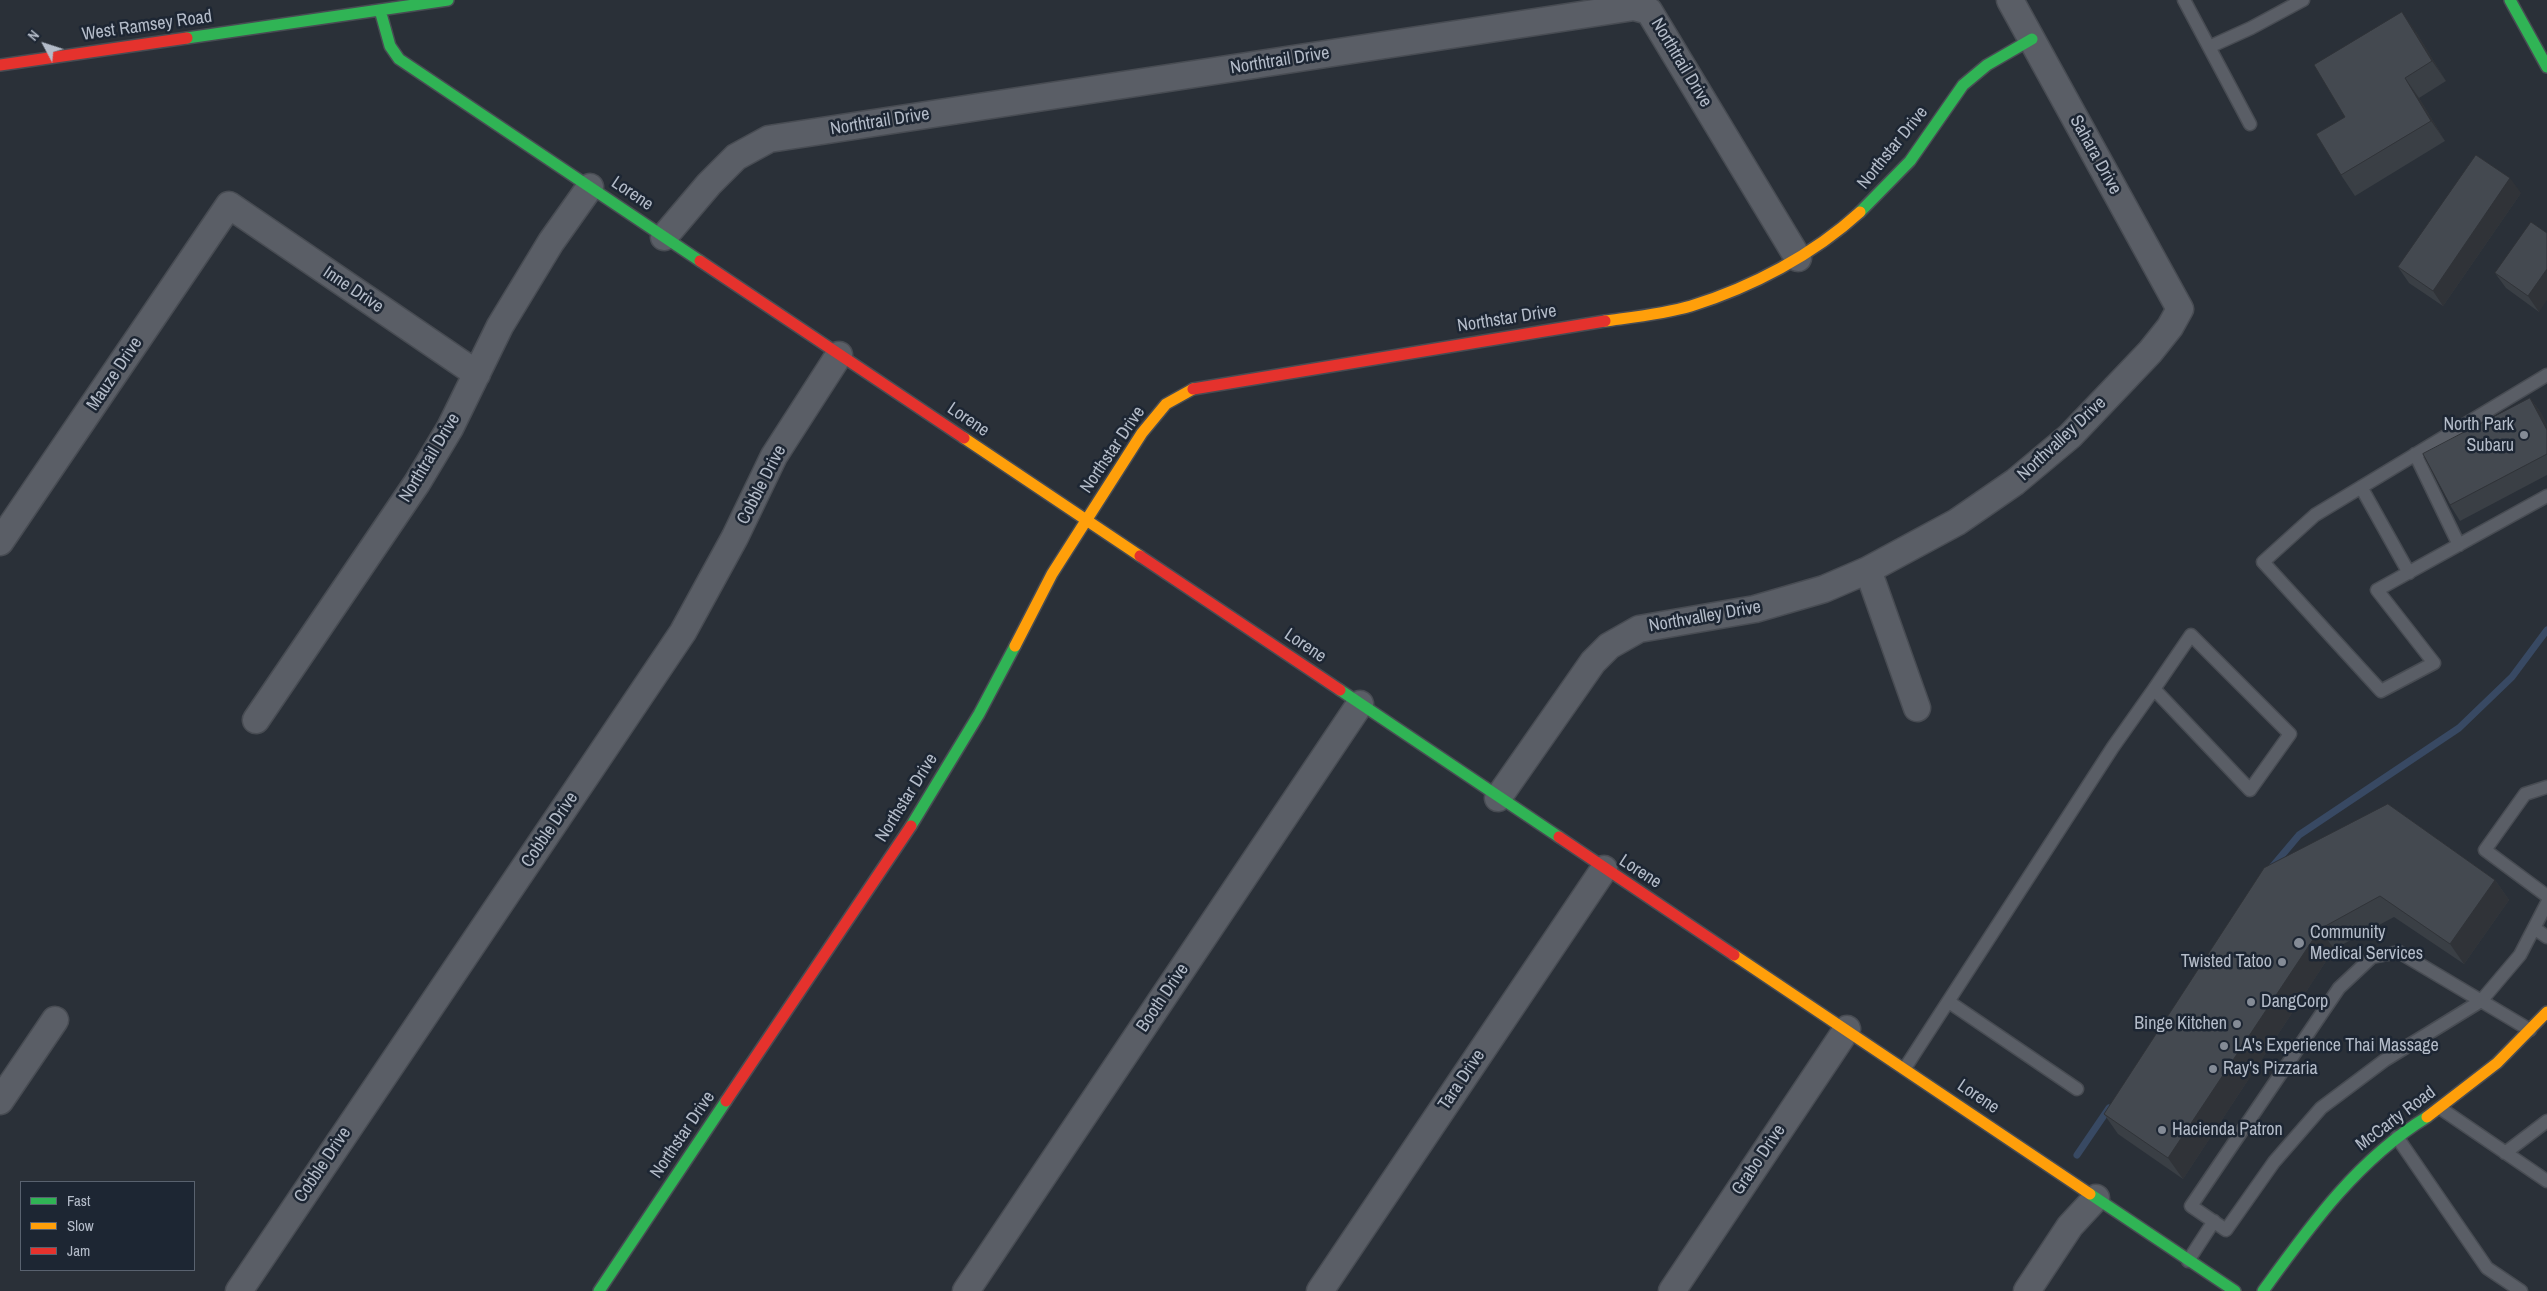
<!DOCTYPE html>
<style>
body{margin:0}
#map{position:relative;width:2547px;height:1291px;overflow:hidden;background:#2a3038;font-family:"Archivo Narrow",sans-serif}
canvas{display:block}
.legend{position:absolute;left:20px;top:1181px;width:175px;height:90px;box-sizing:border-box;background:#1d2633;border:1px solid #59626f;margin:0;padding:6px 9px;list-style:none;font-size:15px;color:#b4bcc9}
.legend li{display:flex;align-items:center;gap:10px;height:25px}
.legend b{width:25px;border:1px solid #59626f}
.north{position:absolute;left:20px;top:20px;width:50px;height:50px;-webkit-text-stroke:4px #1d2633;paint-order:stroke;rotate:310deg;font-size:14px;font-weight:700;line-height:20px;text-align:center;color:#b4bcc9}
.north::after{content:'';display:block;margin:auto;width:18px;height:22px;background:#b4bcc9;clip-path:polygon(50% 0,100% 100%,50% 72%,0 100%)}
</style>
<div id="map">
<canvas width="2547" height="1291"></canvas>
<ul class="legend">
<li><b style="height:6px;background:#30b455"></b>Fast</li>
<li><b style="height:6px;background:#ff9f0a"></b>Slow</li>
<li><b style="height:6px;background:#e5322d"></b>Jam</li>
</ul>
<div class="north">N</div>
</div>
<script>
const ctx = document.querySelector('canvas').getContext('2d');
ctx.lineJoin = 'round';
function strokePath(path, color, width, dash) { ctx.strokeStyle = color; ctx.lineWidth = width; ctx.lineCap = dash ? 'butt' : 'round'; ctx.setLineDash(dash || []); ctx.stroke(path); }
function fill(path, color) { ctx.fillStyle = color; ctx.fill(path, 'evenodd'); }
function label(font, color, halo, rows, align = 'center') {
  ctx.font = font + ' "Archivo Narrow",sans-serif'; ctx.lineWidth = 5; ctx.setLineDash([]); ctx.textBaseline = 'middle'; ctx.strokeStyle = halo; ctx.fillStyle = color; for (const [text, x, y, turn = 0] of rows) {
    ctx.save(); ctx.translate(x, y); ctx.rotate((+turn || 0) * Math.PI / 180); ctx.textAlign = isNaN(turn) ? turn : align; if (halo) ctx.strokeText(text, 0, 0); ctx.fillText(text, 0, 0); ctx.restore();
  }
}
const stream = new Path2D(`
 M2272 867 2299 835 2459 728 2512 677 2547 630
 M2077 1155 2109 1108`);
const lane = new Path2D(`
 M2184 0 2250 124
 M2209 47 2251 28 2303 0
 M2547 375 2315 515 2263 562 2381 691 2434 663 2377 590 2547 496
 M2415 454 2459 545
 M2361 487 2409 573
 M2547 787 2525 794 2485 850 2547 896
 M2534 928 2547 937
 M1949 1002 2077 1089
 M2530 1030 2399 952 2372 957 2339 988 2191 1206 2226 1230 2274 1162 2321 1108 2385 1060 2481 1001 2520 955 2547 903
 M1905 1068 2113 747 2154 689 2250 790 2290 734 2191 635 2154 689
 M2440 1108 2547 1181
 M2397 1137 2487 1268 2521 1291
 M2505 1153 2547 1121
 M2188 1261 2214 1221`);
const street = new Path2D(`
 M664 237 709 184 736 157 769 139 1634 7 1649 11 1798 258
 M0 542 229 205 477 374
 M1868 570 1917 708
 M256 720 417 483 450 428 500 326 551 242 590 187
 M1498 798 1593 662 1609 646 1639 629 1755 609 1824 589 1868 570 1957 522 2015 482 2070 436 2150 352 2170 327 2180 309 2010 0
 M0 1101 55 1020
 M239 1291 683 632 735 537 774 456 839 355
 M966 1291 1360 704
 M1320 1291 1604 869
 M1672 1291 1847 1029
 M2027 1291 2070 1226 2096 1198`);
const fast = new Path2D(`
 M2510 0 2547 67
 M380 10 390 46 399 59 700 261
 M187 38 448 0
 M1860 212 1910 161 1963 85 1987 65 2032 39
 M1340 690 1559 837
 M911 826 979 714 1015 646
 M2090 1194 2235 1291
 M599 1291 726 1101
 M2263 1291C2310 1226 2357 1160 2427 1117`);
const slow = new Path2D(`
 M1605 321C1634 317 1664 314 1691 306 1752 287 1813 255 1860 212
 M964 438 1140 556
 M1015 646 1052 574 1142 433 1166 404 1193 389
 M1734 955 2090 1194
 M2427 1117 2497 1063 2547 1012`);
const jam = new Path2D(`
 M0 65 187 38
 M700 261 964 438
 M1193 389 1605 321
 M1140 556 1340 690
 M1559 837 1734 955
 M726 1101 911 826`);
const wall = new Path2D(`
 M2416 32 2446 81 2419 98 2445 141 2355 196 2341 175Z
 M2521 193 2443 306 2409 283 2398 267Z
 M2547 233 2539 312 2506 288 2495 273Z
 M2530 398 2541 413 2547 425V475L2460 521 2450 505Z
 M2388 804 2495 880 2509 900 2464 964 2394 917 2334 949 2183 1179 2118 1134 2104 1114Z`);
const shadedWall = new Path2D(`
 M2402 12 2416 32 2446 81 2432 61Z
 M2405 78 2419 98 2445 141 2431 121Z
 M2510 178 2521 193 2443 306 2433 291Z
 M2547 269V300L2539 312 2528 296Z
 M2530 398 2541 413 2547 425V430Z
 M2495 880 2509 900 2464 964 2450 944Z
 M2320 929 2334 949 2183 1179 2168 1158Z`);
const building = new Path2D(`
 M2402 12 2432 61 2405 78 2431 121 2341 175 2316 134 2345 117 2314 65Z
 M2476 155 2510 178 2433 291 2398 267Z
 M2531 222 2547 233V269L2528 296 2495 273Z
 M2530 398 2547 430V454L2450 505 2423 454Z
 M2388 804 2495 880 2450 944 2380 896 2320 929 2168 1158 2104 1114 2264 868Z`);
const markers = [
 [2524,435,5,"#848b96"],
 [2299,943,6,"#848b96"],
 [2282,962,5,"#848b96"],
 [2251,1002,5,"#848b96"],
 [2237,1024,5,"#848b96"],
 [2224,1046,5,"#848b96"],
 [2213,1069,5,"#848b96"],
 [2162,1130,5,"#848b96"]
];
const streetNames = [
 ["West Ramsey Road",147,26,-8],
 ["Northtrail Drive",1280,61,-9],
 ["Northtrail Drive",1681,63,59],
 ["Northtrail Drive",880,122,-9],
 ["Northstar Drive",1893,148,-51],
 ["Sahara Drive",2095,155,61],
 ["Lorene",632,194,34],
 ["Inne Drive",353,290,34],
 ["Northstar Drive",1507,319,-9],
 ["Mauze Drive",115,374,-56],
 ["Lorene",968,420,34],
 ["Northvalley Drive",2062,439,-43],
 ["Northstar Drive",1113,450,-56],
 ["Northtrail Drive",430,458,-59],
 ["Cobble Drive",762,485,-63],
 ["Northvalley Drive",1705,617,-10],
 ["Lorene",1305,646,34],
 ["Northstar Drive",907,798,-58],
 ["Cobble Drive",550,830,-56],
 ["Lorene",1640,872,33],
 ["Booth Drive",1163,998,-56],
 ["Tara Drive",1462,1080,-56],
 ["Lorene",1978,1097,34],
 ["McCarty Road",2396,1119,-37],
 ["Northstar Drive",683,1135,-56],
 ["Grabo Drive",1759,1160,-56],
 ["Cobble Drive",323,1165,-56]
];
const poiNames = [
 ["North Park",2514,425,"right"],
 ["Subaru",2514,446,"right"],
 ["Community",2310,933],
 ["Medical Services",2310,954],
 ["Twisted Tatoo",2272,962,"right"],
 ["DangCorp",2261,1002],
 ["Binge Kitchen",2227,1024,"right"],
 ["LA's Experience Thai Massage",2234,1046],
 ["Ray's Pizzaria",2223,1069],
 ["Hacienda Patron",2172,1130]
];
strokePath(stream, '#384963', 7);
strokePath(lane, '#484c53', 15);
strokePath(street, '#484c53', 29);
strokePath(fast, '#484c53', 14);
strokePath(slow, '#484c53', 14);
strokePath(jam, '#484c53', 14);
strokePath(lane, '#5a5e66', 12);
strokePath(street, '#5a5e66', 26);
strokePath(fast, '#30b455', 11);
strokePath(slow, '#ff9f0a', 11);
strokePath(jam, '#e5322d', 11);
fill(wall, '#3a3f45');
fill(shadedWall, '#303338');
fill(building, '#444950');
strokePath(building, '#303338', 1);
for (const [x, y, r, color] of markers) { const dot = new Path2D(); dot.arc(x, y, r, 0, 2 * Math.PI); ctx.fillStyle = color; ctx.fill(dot); strokePath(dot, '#1d2633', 2); }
label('18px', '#b4bcc9', '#1d2633', streetNames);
label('18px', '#b4bcc9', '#1d2633', poiNames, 'left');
</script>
